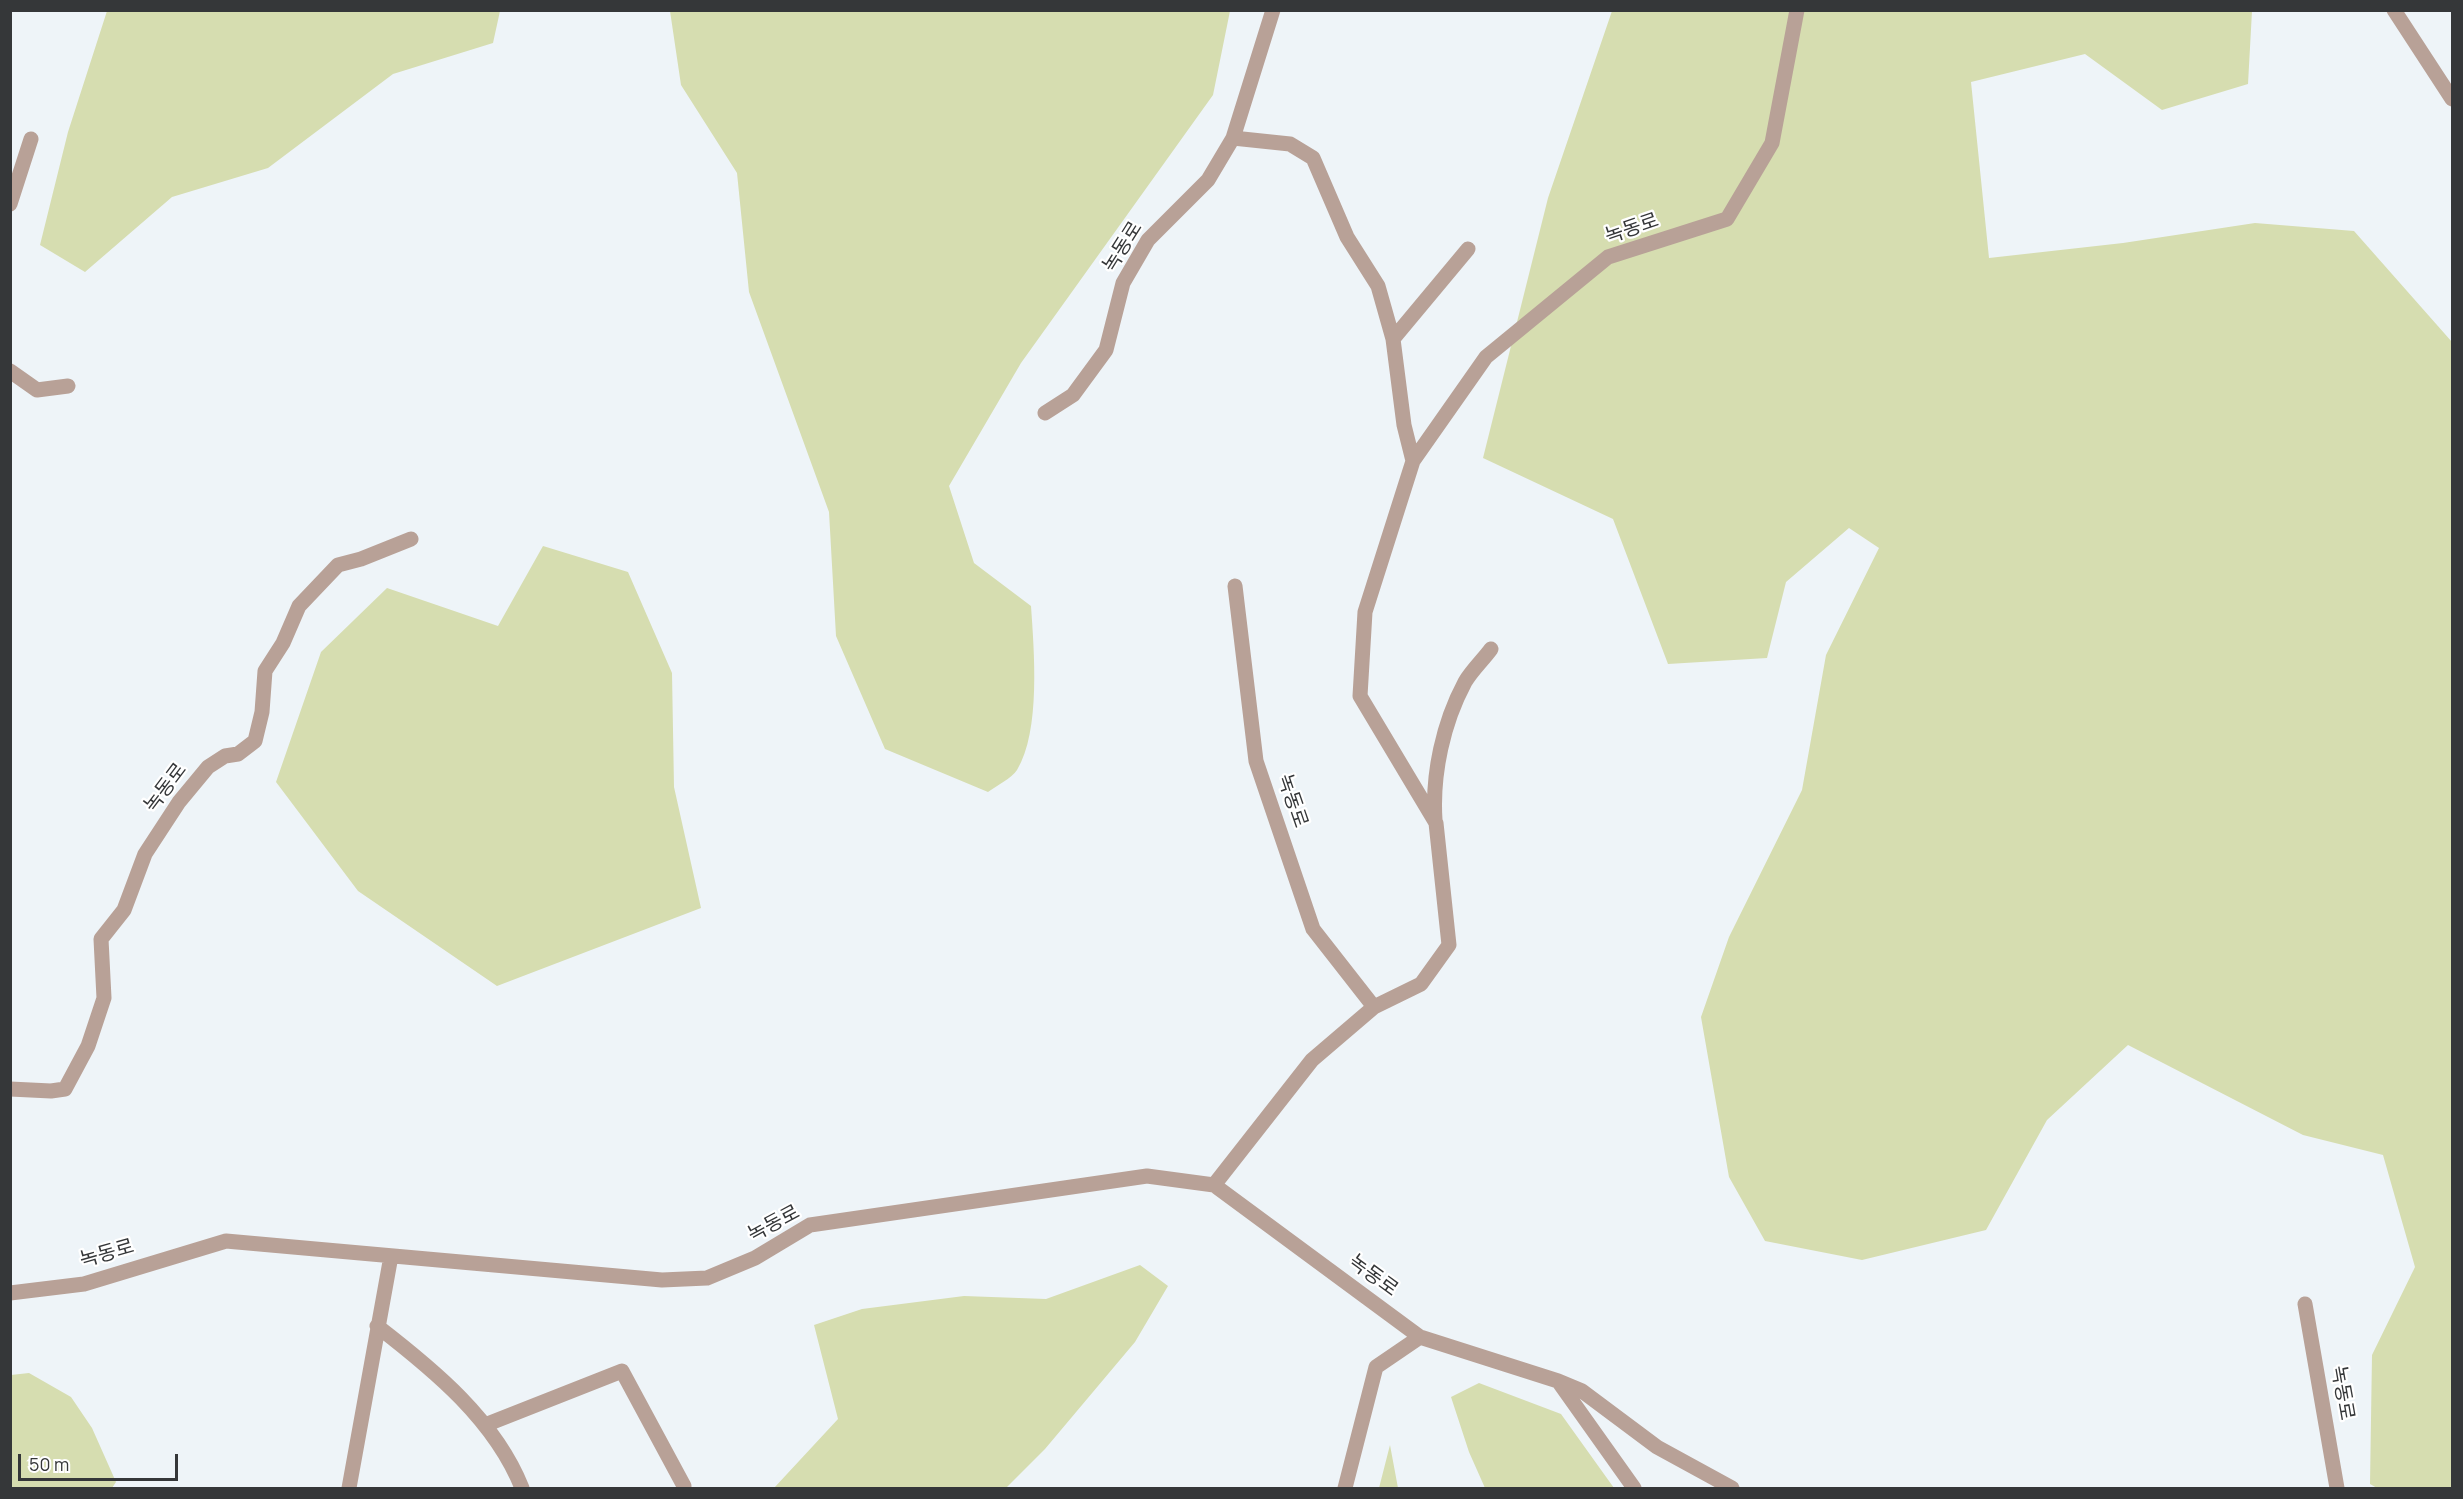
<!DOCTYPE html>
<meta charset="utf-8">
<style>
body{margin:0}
#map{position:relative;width:2463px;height:1499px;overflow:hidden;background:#eef4f8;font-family:Manrope,sans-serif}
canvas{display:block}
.frame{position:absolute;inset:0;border:12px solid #353739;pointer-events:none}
.scale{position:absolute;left:18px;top:1454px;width:160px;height:27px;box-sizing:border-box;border:3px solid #353739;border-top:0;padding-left:8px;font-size:18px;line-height:21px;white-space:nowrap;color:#353739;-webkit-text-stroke:4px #fff;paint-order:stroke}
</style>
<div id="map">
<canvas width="2463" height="1499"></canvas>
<div class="frame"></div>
<div class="scale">50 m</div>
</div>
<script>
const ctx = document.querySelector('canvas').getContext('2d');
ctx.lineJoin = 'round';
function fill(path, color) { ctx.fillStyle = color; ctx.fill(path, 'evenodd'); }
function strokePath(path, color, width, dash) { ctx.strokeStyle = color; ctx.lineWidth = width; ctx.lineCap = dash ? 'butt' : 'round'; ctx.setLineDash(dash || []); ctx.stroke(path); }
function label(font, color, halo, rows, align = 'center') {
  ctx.font = font + ' Manrope,"Noto Sans KR",sans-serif'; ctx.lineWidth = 4.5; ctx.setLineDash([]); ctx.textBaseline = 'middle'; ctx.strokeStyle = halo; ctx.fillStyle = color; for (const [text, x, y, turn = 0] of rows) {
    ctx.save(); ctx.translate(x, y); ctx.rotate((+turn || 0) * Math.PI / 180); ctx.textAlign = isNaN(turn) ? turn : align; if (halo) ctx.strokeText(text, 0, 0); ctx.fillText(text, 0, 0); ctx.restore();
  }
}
const green = new Path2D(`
 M107 11V10L500 11 493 43 393 74 268 168 172 197 85 272 40 245 68 132Z
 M670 11H1230L1213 95 1021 363 949 486 974 563 1031 606C1034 650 1041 731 1017 770 1012 778 996 786 988 792L885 749 836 636 829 512 749 292 737 173 681 85Z
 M1612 11H2252L2248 84 2162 110 2085 54 1971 82 1989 258 2123 243 2255 223 2354 231 2452 342V1488H2377L2370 1484 2372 1355 2415 1267 2383 1155 2303 1135 2128 1045 2047 1120 1986 1230 1862 1260 1765 1241 1729 1177 1701 1017 1729 937 1802 790 1826 655 1879 548 1849 528 1786 582 1767 658 1668 664 1613 519 1483 458 1548 198Z
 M543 546 628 572 672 673 674 787 701 908 497 986 358 891 276 782 321 652 387 588 498 626Z
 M1140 1265 1168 1286 1135 1342 1045 1449 1006 1488H774L838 1419 814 1325 862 1309 964 1296 1046 1299Z
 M29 1373 71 1397 92 1428 116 1482 112 1488H11V1375Z
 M1479 1383 1561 1414 1614 1488H1485L1469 1452 1451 1397Z
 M1390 1445 1398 1488H1379Z`);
const minor = new Path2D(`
 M2394 10 2452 99
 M1233 138 1273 10
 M10 204 31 139
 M1393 339 1468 249
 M10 371 37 390 68 386
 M1045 413 1073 395 1106 350 1123 283 1148 240 1208 180 1233 138 1290 144 1313 158 1347 237 1378 286 1393 339 1404 425 1413 461
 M1235 586 1256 761 1313 929 1374 1007
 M1435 820C1432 774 1443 723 1465 682 1472 670 1483 660 1491 649
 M10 1089 51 1091 65 1089 88 1046 104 998 101 939 124 910 145 854 179 802 208 767 225 756 238 754 255 741 262 712 265 671 283 643 299 606 338 565 361 559 411 539
 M10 1293 84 1284 226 1241 662 1280 707 1278 755 1258 810 1225 1147 1176 1214 1185
 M2305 1304 2337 1488
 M377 1326C434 1370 495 1420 522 1488
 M1558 1381 1634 1488
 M485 1425 622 1371 684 1486
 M349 1488 391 1256
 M1345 1488 1376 1367 1420 1337
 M1732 1488 1657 1447 1582 1391 1558 1381 1420 1337 1214 1185 1312 1060 1374 1007 1421 984 1449 945 1436 823 1360 696 1365 612 1413 461 1486 357 1608 257 1727 219 1772 143 1797 10`);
const streetNames = [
 ["녹동로",1632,229,-19],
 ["녹동로",1123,247,-58],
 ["녹동로",166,788,-53],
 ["녹동로",1292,801,71],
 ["녹동로",774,1224,-28],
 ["녹동로",107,1254,-16],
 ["녹동로",1373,1276,36],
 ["녹동로",2342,1393,80]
];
fill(green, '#d6ddb0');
strokePath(minor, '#b8a197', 15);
label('20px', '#353739', '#fff', streetNames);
</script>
